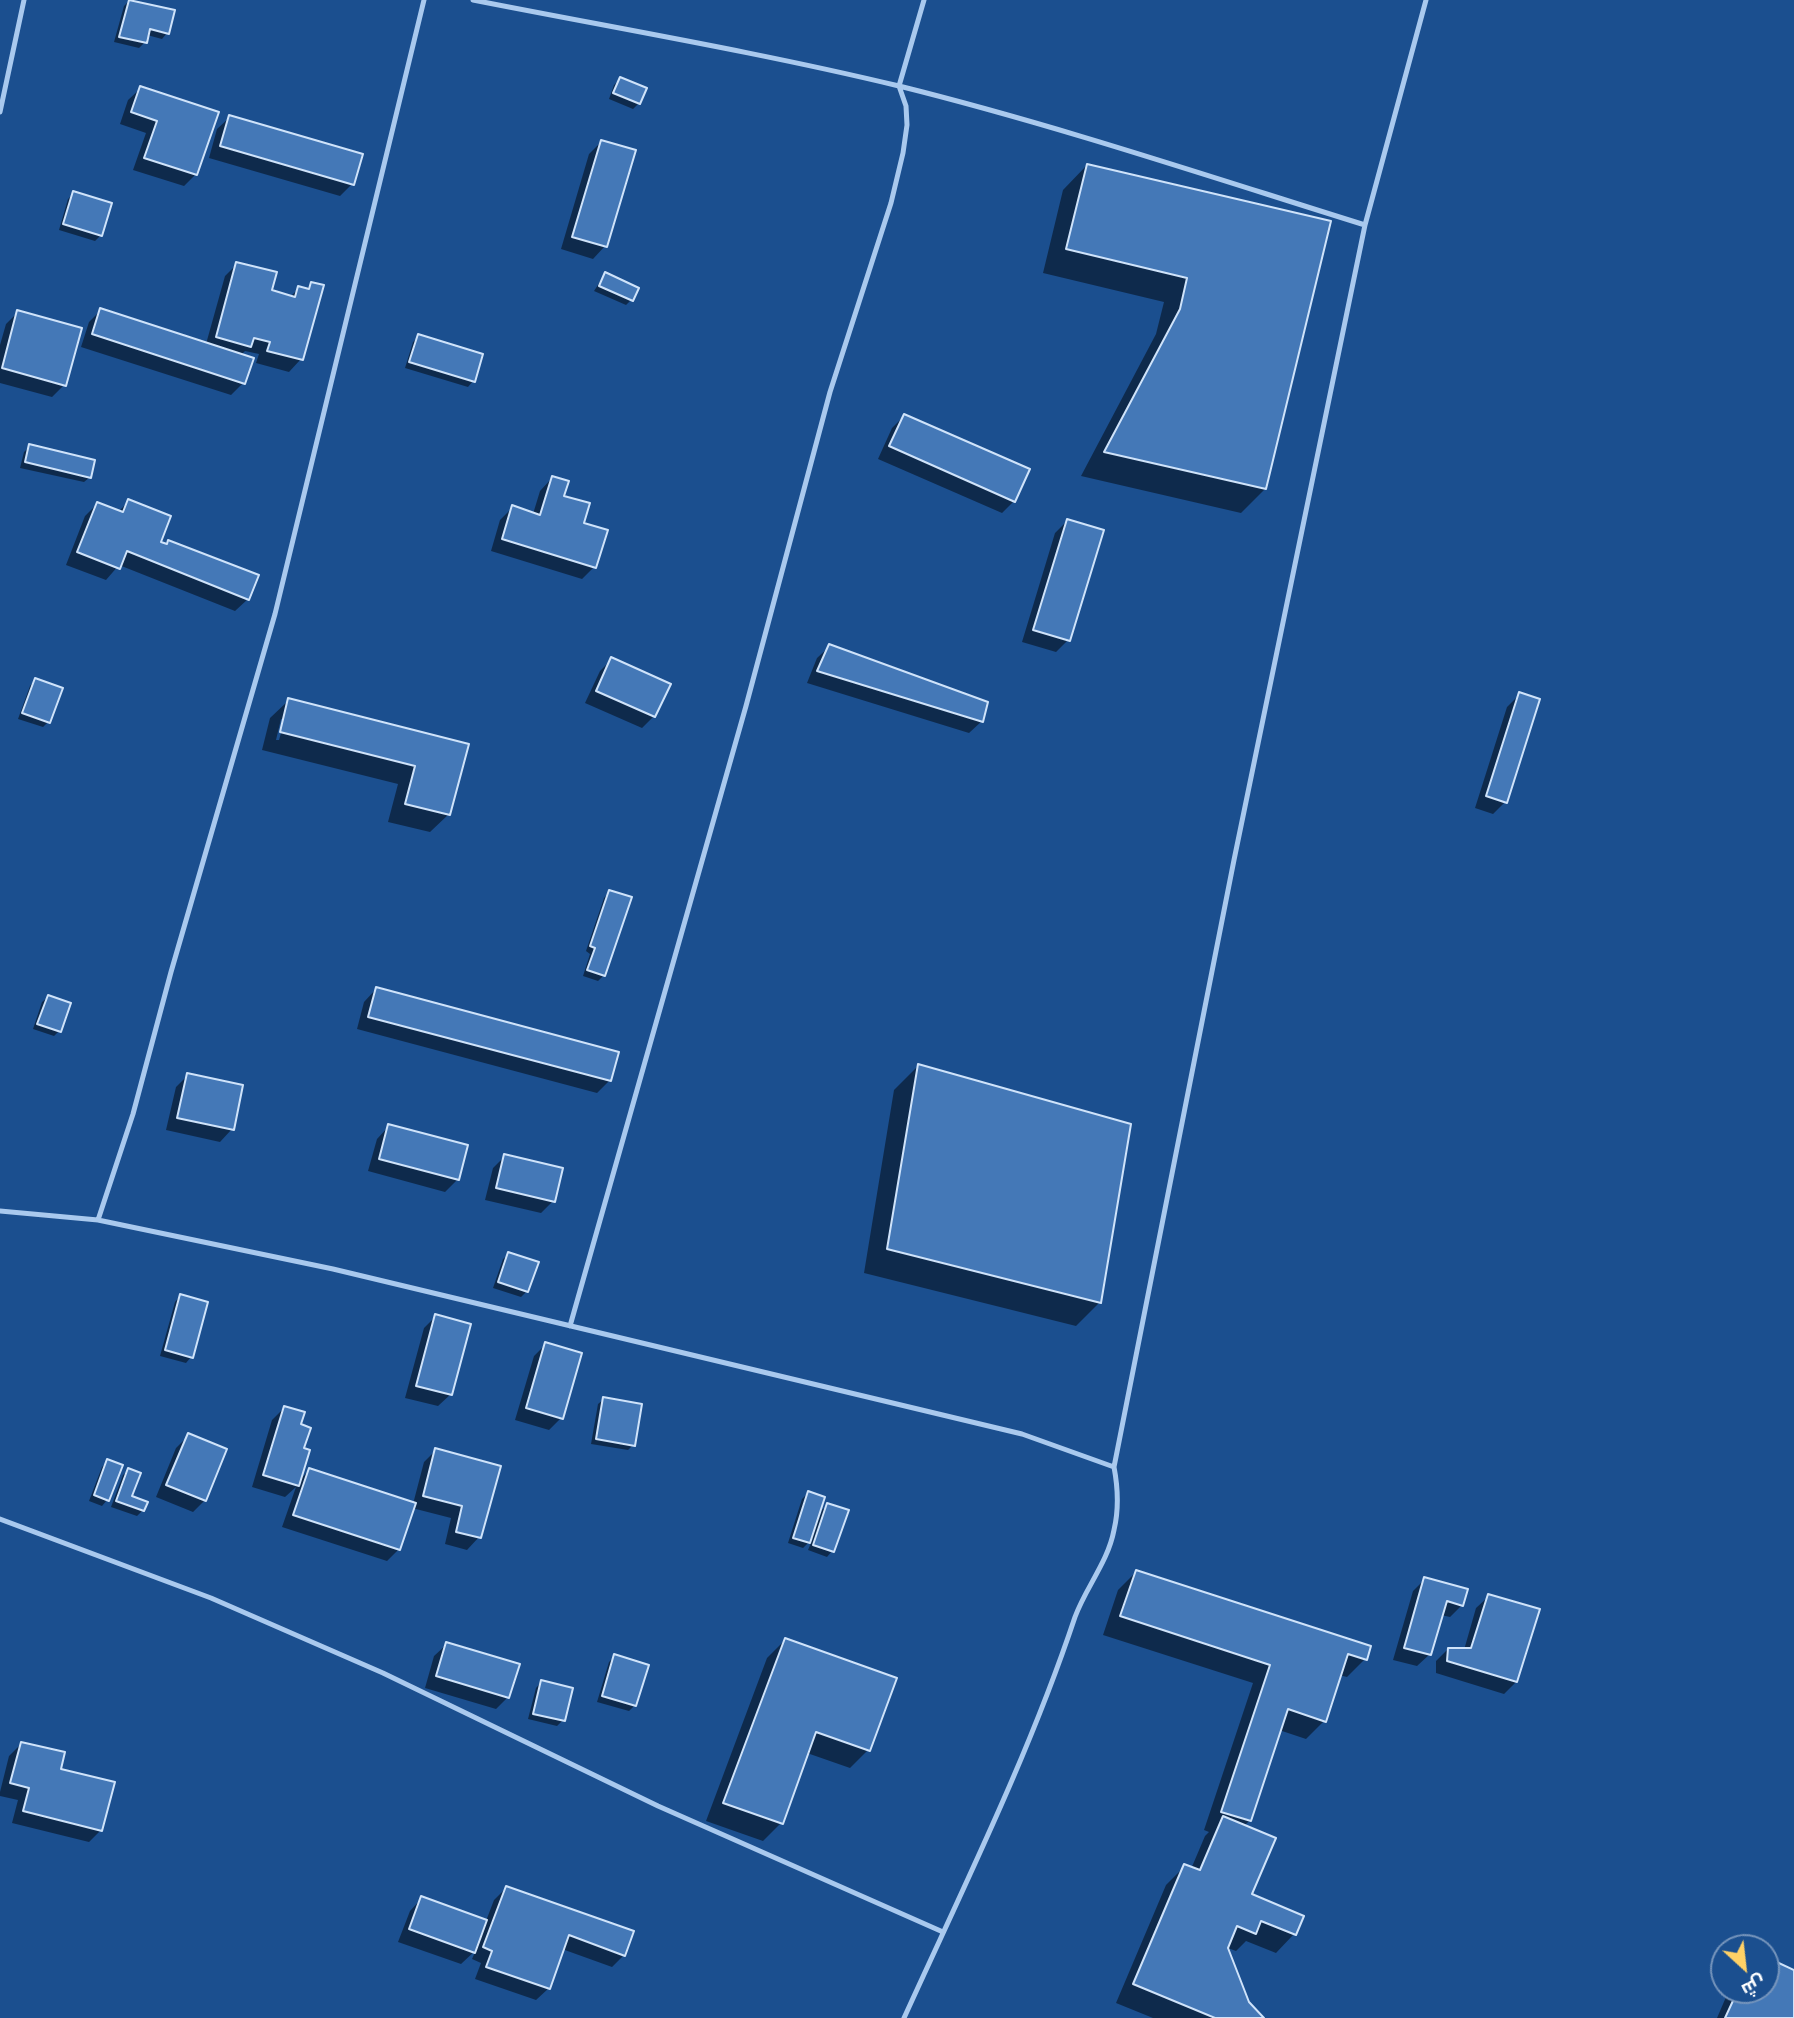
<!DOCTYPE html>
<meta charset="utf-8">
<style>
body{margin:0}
#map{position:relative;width:1794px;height:2018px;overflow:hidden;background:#1b4f8f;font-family:"Nunito Sans",Cairo,sans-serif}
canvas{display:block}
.north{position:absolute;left:1710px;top:1934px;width:70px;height:70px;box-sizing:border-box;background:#1b4f8f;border:2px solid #7695bc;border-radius:50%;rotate:153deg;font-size:19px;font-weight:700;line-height:28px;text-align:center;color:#fff}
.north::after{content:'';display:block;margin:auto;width:24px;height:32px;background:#ffd166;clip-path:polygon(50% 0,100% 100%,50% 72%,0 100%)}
</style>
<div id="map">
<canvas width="1794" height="2018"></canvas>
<div class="north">ش</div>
</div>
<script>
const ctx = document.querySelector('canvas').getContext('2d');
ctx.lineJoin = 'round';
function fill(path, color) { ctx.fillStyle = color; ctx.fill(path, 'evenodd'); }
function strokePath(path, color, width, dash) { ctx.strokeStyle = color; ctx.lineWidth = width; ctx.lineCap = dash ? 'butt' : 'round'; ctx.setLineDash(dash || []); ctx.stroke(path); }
const shadow = new Path2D(`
 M130 0 167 33 162 39 147 35 145 42 139 48 114 42 124 6Z
 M620 79 639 103 633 109 609 99 614 85Z
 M141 88 196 174 184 186 133 170 146 133 120 124 128 100Z
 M230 117 352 184 340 196 209 158 217 129Z
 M601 142 605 246 593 259 561 249 589 154Z
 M1087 165 1329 222 1265 489 1241 513 1081 476 1156 334 1164 302 1043 273 1063 190Z
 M74 193 101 235 95 241 59 230 68 199Z
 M237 264 270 292 290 297 299 288 305 290 312 284 301 359 289 372 256 363 259 354 245 351 241 355 243 383 231 395 81 347 89 322 101 310 206 344 225 276Z
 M605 274 631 300 626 305 594 291Z
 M18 312 64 385 52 397 0 383V345L6 324Z
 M419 336 473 381 468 387 405 368 413 342Z
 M904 416 1014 501 1002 513 878 459 892 428Z
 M30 446 90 477 84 482 20 468 24 452Z
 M552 478 581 524 594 567 582 579 491 551 500 520 513 507 533 514 540 491Z
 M129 501 159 543 165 545 169 542 248 599 235 611 119 565 106 580 66 565 85 516 97 504 118 512Z
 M1067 521 1068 640 1056 652 1022 642 1055 533Z
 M830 646 982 721 969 733 807 683 817 658Z
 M612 659 654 716 642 728 585 703 600 671Z
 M35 680 48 722 43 727 18 719 30 686Z
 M1520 694 1505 802 1493 814 1475 808 1507 707Z
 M289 700 466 745 449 814 430 832 388 822 398 784 262 750 270 718ZM281 719H285L279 740H276Z
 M609 892 604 975 598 981 583 976 590 954 586 951 604 898Z
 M376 989 617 1053 609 1081 597 1093 357 1029 364 1002Z
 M48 997 59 1031 54 1036 33 1029 42 1002Z
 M918 1066 1100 1302 1076 1326 864 1273 894 1090Z
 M188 1075 232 1129 220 1142 166 1130 176 1087Z
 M389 1126 465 1146 457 1180 445 1192 368 1171 377 1139Z
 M505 1156 553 1201 541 1213 485 1200 493 1168Z
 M509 1254 537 1263 526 1292 521 1297 493 1288 503 1259Z
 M180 1296 191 1357 186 1363 160 1356 175 1302Z
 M436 1316 451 1394 438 1406 405 1398 424 1328Z
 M546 1344 561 1418 549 1430 515 1420 534 1356Z
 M604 1399 633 1445 628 1450 591 1444 598 1404Z
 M284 1408 298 1425 302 1450 299 1481 309 1470 413 1504 424 1462 436 1450 479 1537 467 1550 445 1544 451 1518 412 1508 399 1549 387 1561 282 1527 296 1487 285 1497 252 1487 272 1420Z
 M188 1436 205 1500 193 1512 156 1497 176 1448Z
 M108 1461 107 1500 102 1506 89 1501 102 1467Z
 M129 1470 130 1497 143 1510 137 1516 111 1507 123 1475Z
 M808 1493 816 1518 819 1519 822 1510 828 1505 832 1551 827 1557 808 1550 813 1538 803 1548 788 1543 802 1499Z
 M1136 1572 1365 1659 1347 1677 1339 1675 1324 1721 1306 1739 1279 1730 1250 1820 1244 1826 1249 1895 1302 1917 1294 1934 1276 1953 1246 1941 1236 1951 1225 1947 1248 2003 1262 2018H1153L1116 2003 1166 1885 1185 1866 1191 1869 1205 1836 1209 1832 1204 1830 1253 1683 1103 1635 1118 1590Z
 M1425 1579 1462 1605 1450 1617 1441 1615 1430 1654 1417 1666 1393 1660 1413 1591Z
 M1489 1596 1516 1682 1504 1694 1436 1673V1661L1448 1649 1464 1650 1476 1608Z
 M785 1640 868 1750 850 1768 807 1753 781 1823 763 1841 706 1821 767 1658Z
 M447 1644 508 1697 496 1709 425 1688 434 1656Z
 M615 1656 635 1705 629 1711 597 1702 609 1662Z
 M541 1682 563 1720 557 1726 528 1719 536 1688Z
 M21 1744 101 1830 89 1842 12 1823 18 1800 0 1796V1792L9 1756Z
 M506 1888 624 1955 612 1967 562 1949 549 1988 536 2000 475 1979 481 1963 472 1959 476 1950 461 1964 398 1942 410 1911 422 1898 486 1921 494 1900Z
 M1766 1959 1794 1972V2018H1717L1729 1990H1766Z`);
const building = new Path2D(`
 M129 0 175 10 169 34 150 29 147 43 119 37Z
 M620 77 647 88 640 104 613 93Z
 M140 86 219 112 197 175 144 158 157 121 131 112Z
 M229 115 363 154 354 185 220 146Z
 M601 140 636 150 607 247 572 237Z
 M1087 164 1331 221 1266 489 1104 452 1180 309 1187 278 1066 249Z
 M73 191 112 203 102 236 63 224Z
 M236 262 277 272 272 290 295 297 298 286 309 289 311 282 324 285 303 360 267 351 270 342 254 338 251 347 216 337Z
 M605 272 639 288 633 301 599 286Z
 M100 308 254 358 245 384 92 334Z
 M17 310 82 328 66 386 2 368Z
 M418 334 483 354 475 382 409 362Z
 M904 414 1030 469 1015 502 889 446Z
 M29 444 95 460 91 478 25 462Z
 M552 476 569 481 564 496 590 503 584 523 608 530 596 568 502 539 512 505 540 515Z
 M128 499 171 516 161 542 167 544 168 540 259 575 249 600 127 551 120 569 77 552 97 502 123 512Z
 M1067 519 1104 530 1070 641 1033 630Z
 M829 644 988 702 983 722 817 671Z
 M611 657 671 684 655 717 596 691Z
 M35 678 63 688 50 723 22 713Z
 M1519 692 1540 699 1507 803 1486 796Z
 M288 698 469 744 450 815 405 804 415 766 280 732Z
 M609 890 632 897 605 976 587 970 595 948 590 946Z
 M376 987 619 1052 611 1081 368 1017Z
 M48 995 71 1003 61 1032 37 1024Z
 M918 1064 1131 1124 1101 1303 887 1249Z
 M187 1073 243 1085 234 1130 177 1118Z
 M388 1124 468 1145 459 1180 379 1159Z
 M504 1154 563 1168 555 1202 496 1188Z
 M508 1252 539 1262 528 1292 498 1282Z
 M180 1294 208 1302 193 1358 165 1350Z
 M435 1314 471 1324 452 1395 416 1386Z
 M545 1342 582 1353 563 1419 526 1408Z
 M603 1397 642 1404 635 1446 596 1439Z
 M284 1406 305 1412 301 1424 311 1428 304 1448 310 1450 299 1486 263 1475Z
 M188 1433 227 1449 206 1501 166 1485Z
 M435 1448 501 1466 481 1538 456 1532 462 1506 423 1496Z
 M107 1459 123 1465 109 1501 94 1495Z
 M128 1468 141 1473 132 1496 148 1502 144 1511 116 1501Z
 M309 1468 416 1503 400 1550 293 1515Z
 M808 1491 825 1497 810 1543 793 1538Z
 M827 1503 849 1510 834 1552 813 1545Z
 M1136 1570 1371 1646 1367 1660 1348 1654 1326 1722 1288 1709 1251 1821 1221 1812 1270 1665 1120 1616Z
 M1424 1577 1468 1589 1463 1606 1447 1601 1431 1655 1404 1648Z
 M1488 1594 1540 1609 1517 1682 1447 1661 1448 1648H1471Z
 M785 1638 897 1678 870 1751 816 1732 783 1824 723 1803Z
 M446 1642 520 1664 509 1698 436 1676Z
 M614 1654 649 1665 636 1706 602 1696Z
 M541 1680 573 1688 565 1721 533 1714Z
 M21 1742 65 1752 61 1769 115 1782 102 1831 23 1811 29 1788 10 1783Z
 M1223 1816 1276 1838 1252 1894 1304 1916 1296 1935 1261 1921 1256 1934 1237 1926 1228 1948 1249 2002 1264 2018H1215L1133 1984 1184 1864 1200 1870Z
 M506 1886 634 1931 625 1956 569 1935 550 1989 486 1967 492 1951 483 1947Z
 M421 1896 487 1920 475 1953 409 1929Z
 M1766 1957 1794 1970V2018H1725L1738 1990H1766Z`);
const lane = new Path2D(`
 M473 0C615 28 758 52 899 86 1056 125 1211 177 1365 225
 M0 112 24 0
 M0 1211 98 1220 333 1269 1022 1434 1114 1467 1234 860 1365 225 1426 0
 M98 1220 133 1114 171 972 275 614 424 0
 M570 1326 746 706 830 392 891 203 903 153 907 125 906 106 899 86 924 0
 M0 1519 211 1598 383 1673 658 1806 943 1932
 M904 2018C964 1886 1029 1755 1075 1617 1086 1587 1108 1562 1114 1530 1119 1509 1118 1488 1114 1467`);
fill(shadow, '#0007');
fill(building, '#4478b7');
strokePath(building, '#cfe3fa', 2);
strokePath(lane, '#a9c9ee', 5);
</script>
